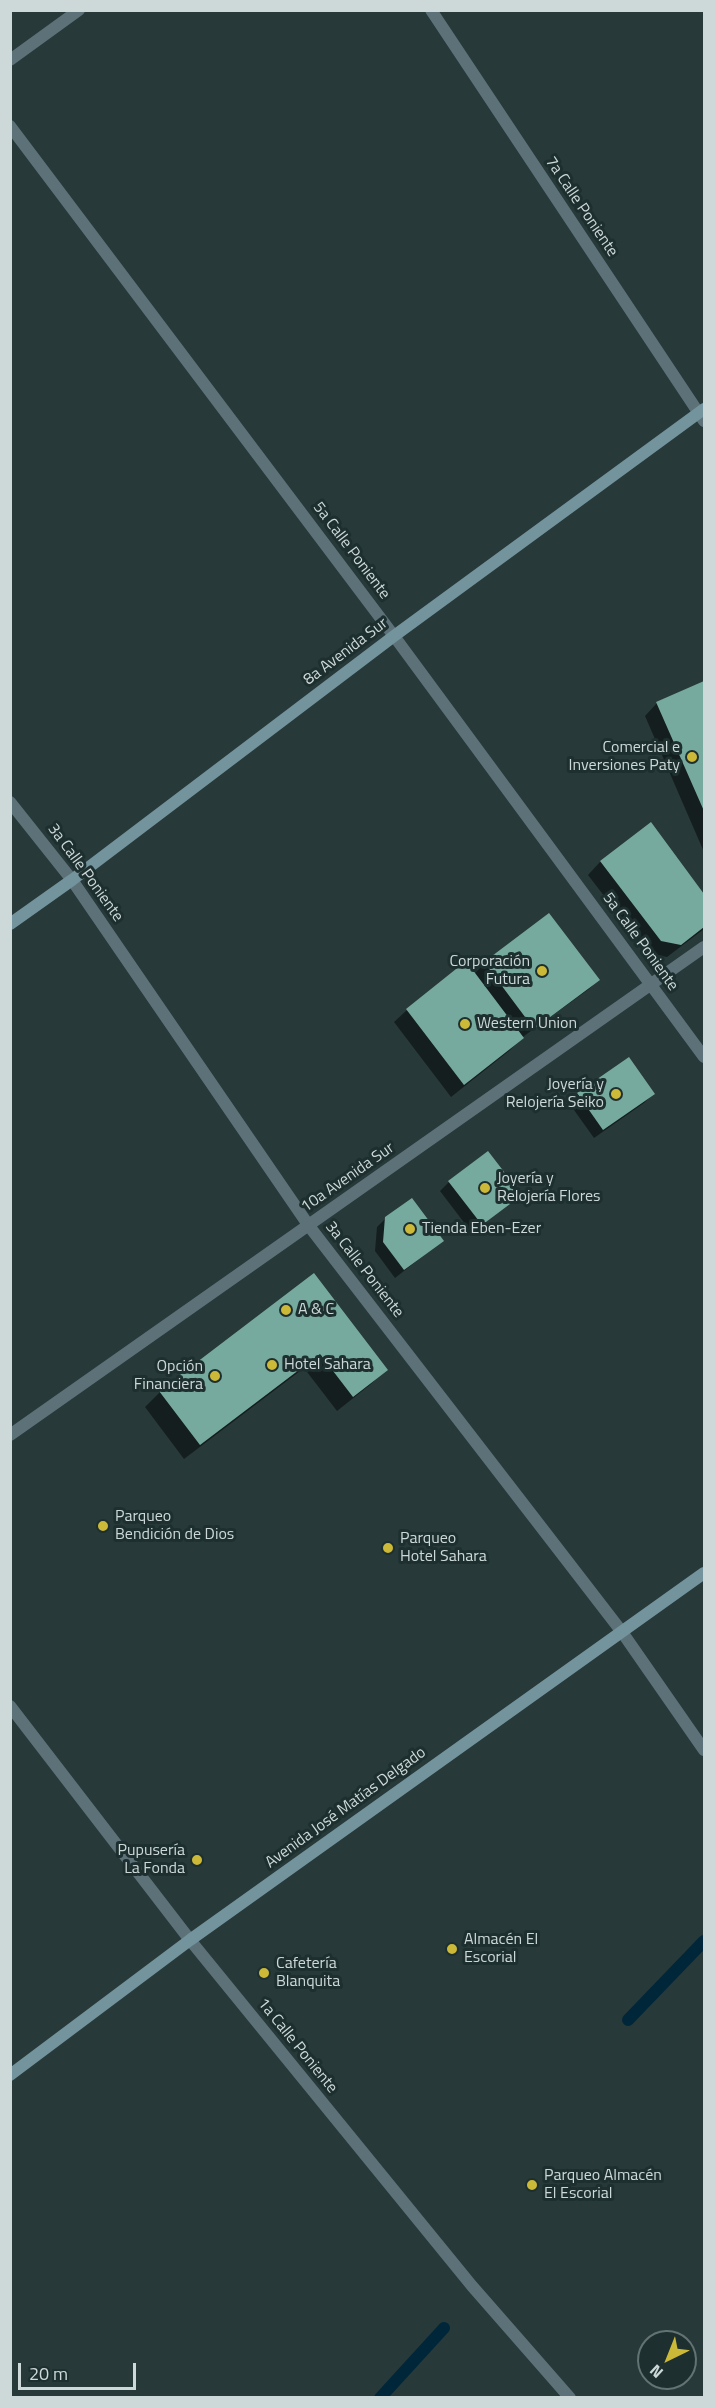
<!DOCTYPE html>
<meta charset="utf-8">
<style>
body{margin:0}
#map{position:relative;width:715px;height:2408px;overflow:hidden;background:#273939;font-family:"Titillium Web",sans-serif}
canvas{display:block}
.frame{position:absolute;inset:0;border:12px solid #cdd8d8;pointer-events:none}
.north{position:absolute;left:637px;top:2330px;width:60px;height:60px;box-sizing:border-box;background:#1d2f2f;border:2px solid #637373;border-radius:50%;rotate:223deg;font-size:16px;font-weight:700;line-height:24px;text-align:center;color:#cdd8d8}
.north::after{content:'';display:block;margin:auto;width:21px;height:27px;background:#cdb938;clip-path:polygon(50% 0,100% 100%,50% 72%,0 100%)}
.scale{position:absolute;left:18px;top:2363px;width:118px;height:27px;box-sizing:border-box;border:3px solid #cdd8d8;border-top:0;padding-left:8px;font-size:18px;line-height:21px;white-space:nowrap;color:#cdd8d8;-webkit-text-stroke:4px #1d2f2f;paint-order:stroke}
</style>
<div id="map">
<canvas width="715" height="2408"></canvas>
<div class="frame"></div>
<div class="north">N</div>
<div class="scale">20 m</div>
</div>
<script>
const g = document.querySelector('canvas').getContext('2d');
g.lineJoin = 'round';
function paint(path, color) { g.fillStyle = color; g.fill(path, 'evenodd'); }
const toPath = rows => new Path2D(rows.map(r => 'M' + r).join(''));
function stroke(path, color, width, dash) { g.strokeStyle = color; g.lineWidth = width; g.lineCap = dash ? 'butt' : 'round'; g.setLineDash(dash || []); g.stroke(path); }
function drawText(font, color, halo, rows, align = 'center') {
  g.font = font + ' "Titillium Web",sans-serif'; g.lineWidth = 6; g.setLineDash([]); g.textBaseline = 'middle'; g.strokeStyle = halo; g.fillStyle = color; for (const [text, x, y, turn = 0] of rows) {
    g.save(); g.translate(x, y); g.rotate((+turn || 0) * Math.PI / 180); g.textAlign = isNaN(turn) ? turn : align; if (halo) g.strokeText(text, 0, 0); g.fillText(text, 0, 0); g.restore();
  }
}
const shadow = toPath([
 [704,683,704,852,645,716,657,703],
 [650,824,704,896,704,929,667,957,648,953,588,875,600,862],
 [485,963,598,980,589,989,524,1036,509,1051,451,1097,394,1022,407,1010,474,974],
 [628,1059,653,1094,644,1103,594,1138,569,1103,578,1095],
 [449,1182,520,1195,472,1233,440,1191],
 [386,1218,442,1241,395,1278,375,1251,377,1227],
 [313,1275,386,1369,371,1384,337,1411,304,1368,184,1459,145,1407,160,1392]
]);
const stream = toPath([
 [628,2020,704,1941],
 [380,2398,444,2328]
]);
const building = toPath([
 [704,681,704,811,656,702],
 [651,822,704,894,704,927,681,945,661,941,600,861],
 [549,913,600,980,534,1029,484,962],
 [466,961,524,1038,464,1085,406,1009],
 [629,1057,655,1094,603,1130,577,1093],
 [488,1151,522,1195,482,1225,448,1181],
 [412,1198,444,1241,404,1270,383,1242,385,1217],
 [314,1273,388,1370,353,1397,320,1354,200,1445,159,1391]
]);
const street = toPath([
 [431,10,704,421],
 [10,60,79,10],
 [10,126,394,636,704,1057],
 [10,802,72,880,309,1226,622,1632,704,1750],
 [10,1435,704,947],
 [10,1706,190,1940,472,2286,570,2398]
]);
const secondary = toPath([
 [10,924,72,880,394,636,704,409],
 [10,2075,190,1940,704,1573]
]);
const markers = [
 [692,757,6,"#cdb938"],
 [542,971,6,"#cdb938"],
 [465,1024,6,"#cdb938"],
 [616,1094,6,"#cdb938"],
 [485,1188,6,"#cdb938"],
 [410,1229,6,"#cdb938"],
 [286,1310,6,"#cdb938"],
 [272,1365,6,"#cdb938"],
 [215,1376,6,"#cdb938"],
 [103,1526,6,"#cdb938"],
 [388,1548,6,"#cdb938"],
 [197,1860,6,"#cdb938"],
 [452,1949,6,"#cdb938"],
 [264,1973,6,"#cdb938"],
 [532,2185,6,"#cdb938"]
];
const streetNames = [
 ["7a Calle Poniente",581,207,56],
 ["5a Calle Poniente",351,551,53],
 ["8a Avenida Sur",346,652,-37],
 ["3a Calle Poniente",85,873,54],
 ["5a Calle Poniente",640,942,54],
 ["10a Avenida Sur",348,1178,-35],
 ["3a Calle Poniente",364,1270,52],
 ["Avenida José Matías Delgado",346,1808,-36],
 ["1a Calle Poniente",297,2046,51]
];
const poiNames = [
 ["Comercial e",680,748,"right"],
 ["Inversiones Paty",680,766,"right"],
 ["Corporación",530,962,"right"],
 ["Futura",530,980,"right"],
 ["Western Union",477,1024],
 ["Joyería y",604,1085,"right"],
 ["Relojería Seiko",604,1103,"right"],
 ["Joyería y",497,1179],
 ["Relojería Flores",497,1197],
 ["Tienda Eben-Ezer",422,1229],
 ["A & C",298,1310],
 ["Hotel Sahara",284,1365],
 ["Opción",203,1367,"right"],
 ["Financiera",203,1385,"right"],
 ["Parqueo",115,1517],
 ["Bendición de Dios",115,1535],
 ["Parqueo",400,1539],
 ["Hotel Sahara",400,1557],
 ["Pupusería",185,1851,"right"],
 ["La Fonda",185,1869,"right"],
 ["Almacén El",464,1940],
 ["Escorial",464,1958],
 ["Cafetería",276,1964],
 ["Blanquita",276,1982],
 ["Parqueo Almacén",544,2176],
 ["El Escorial",544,2194]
];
paint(shadow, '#0007');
stroke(stream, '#00263a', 12);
paint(building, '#77aa9e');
stroke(street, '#5d7278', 12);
stroke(secondary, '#73939d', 12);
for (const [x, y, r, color] of markers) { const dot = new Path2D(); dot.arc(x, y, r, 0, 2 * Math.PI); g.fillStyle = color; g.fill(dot); stroke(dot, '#1d2f2f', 2); }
drawText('16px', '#cdd8d8', '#1d2f2f', streetNames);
drawText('16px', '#cdd8d8', '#1d2f2f', poiNames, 'left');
</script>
